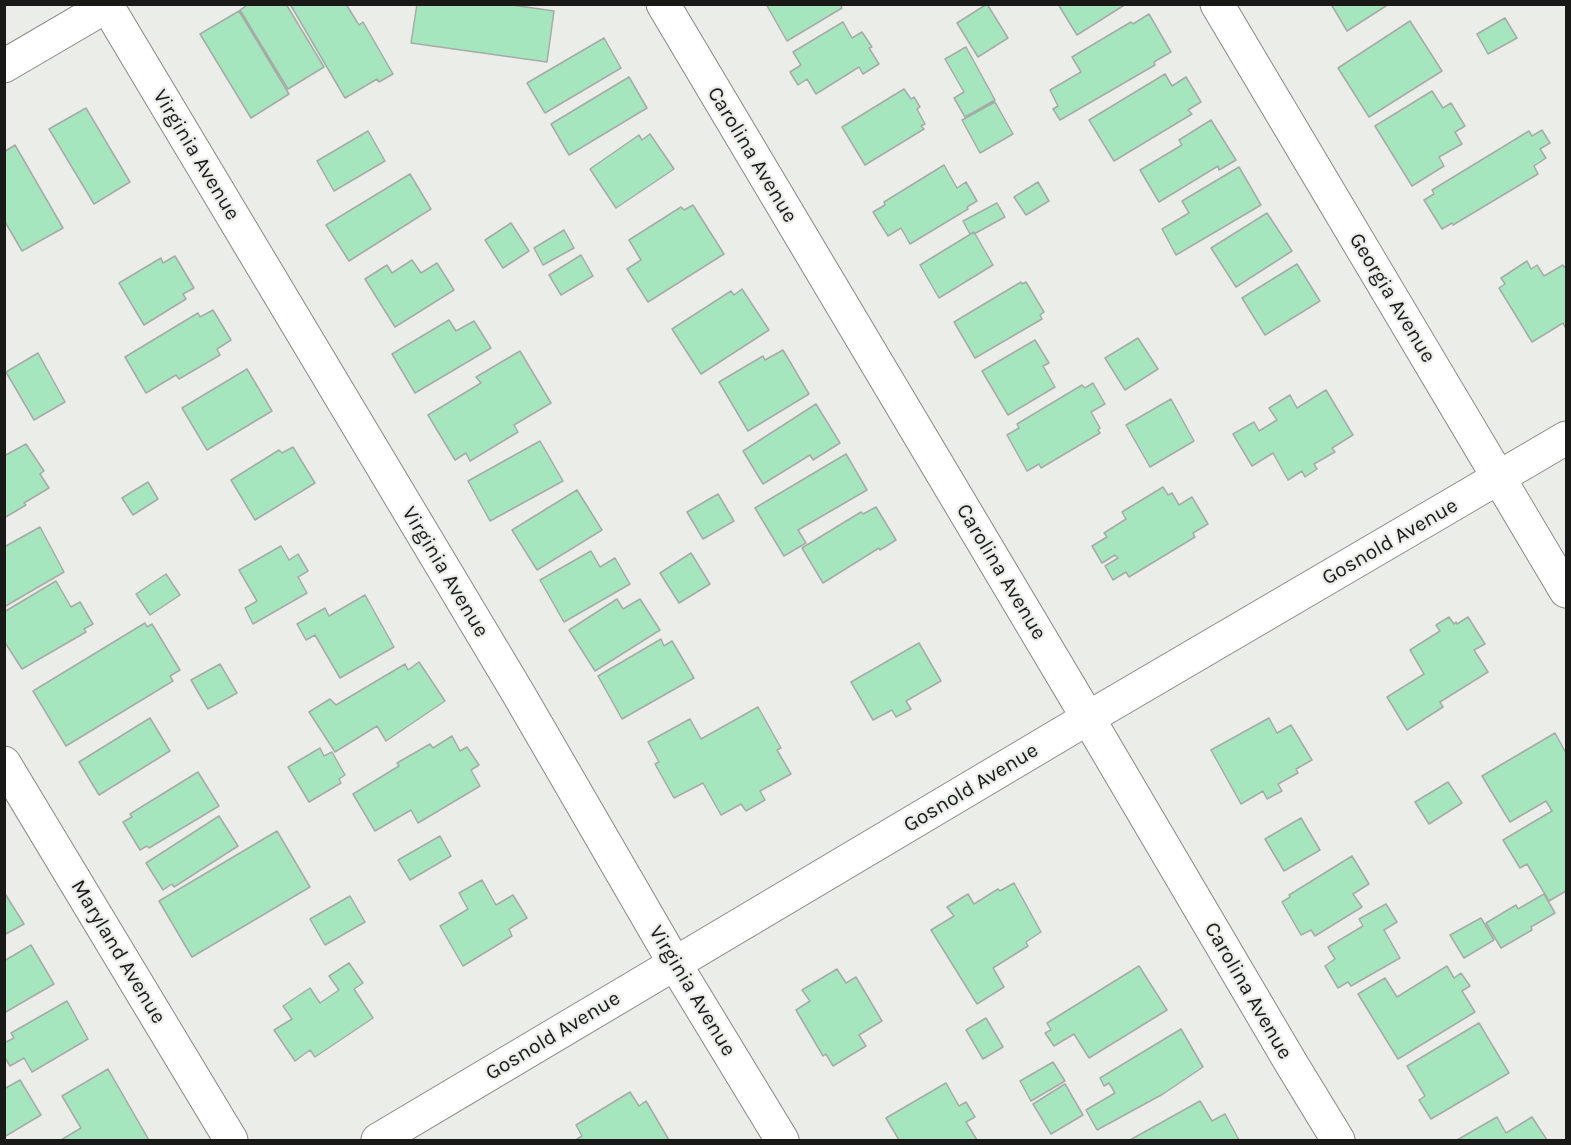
<!DOCTYPE html>
<style>
body{margin:0}
#map{position:relative;width:1571px;height:1145px;overflow:hidden;background:#ebede8;font-family:Karla,sans-serif}
canvas{display:block}
.frame{position:absolute;inset:0;border:6px solid #191a18;pointer-events:none}
</style>
<div id="map">
<canvas width="1571" height="1145"></canvas>
<div class="frame"></div>
</div>
<script>
const g = document.querySelector('canvas').getContext('2d');
g.lineJoin = 'round';
function paint(path, color) { g.fillStyle = color; g.fill(path, 'evenodd'); }
const toPath = rows => new Path2D(rows.map(r => 'M' + r).join(''));
function stroke(path, color, width, dash) { g.strokeStyle = color; g.lineWidth = width; g.lineCap = dash ? 'butt' : 'round'; g.setLineDash(dash || []); g.stroke(path); }
function drawText(font, color, halo, rows, align = 'center') {
  g.font = font + ' Karla,sans-serif'; g.lineWidth = 4.5; g.setLineDash([]); g.textBaseline = 'middle'; g.strokeStyle = halo; g.fillStyle = color; for (const [text, x, y, turn = 0] of rows) {
    g.save(); g.translate(x, y); g.rotate((+turn || 0) * Math.PI / 180); g.textAlign = isNaN(turn) ? turn : align; if (halo) g.strokeText(text, 0, 0); g.fillText(text, 0, 0); g.restore();
  }
}
const building = toPath([
 [249,4,286,4,324,67,288,89,240,10,249,4],
 [290,4,346,4,359,25,363,22,393,74,379,82,377,79,345,98,290,4],
 [417,4,505,4,554,11,547,62,411,43,417,4],
 [766,4,844,4,841,6,842,8,787,41,766,4],
 [987,4,1008,38,978,57,957,23,987,4],
 [1058,4,1126,4,1077,35,1058,4],
 [1331,4,1389,4,1347,31,1331,4],
 [239,11,289,94,251,118,200,34,239,11],
 [1149,14,1171,52,1154,62,1155,65,1060,120,1053,109,1058,106,1050,90,1081,72,1072,57,1131,22,1133,24,1149,14],
 [1505,18,1517,38,1488,54,1477,34,1505,18],
 [1410,21,1442,71,1369,117,1338,68,1410,21],
 [843,22,852,38,862,32,872,47,869,48,879,64,863,74,859,67,816,94,807,79,798,85,790,72,801,65,793,52,843,22],
 [604,38,621,68,545,113,527,83,604,38],
 [966,47,995,100,965,117,954,98,964,92,945,59,966,47],
 [1165,74,1172,86,1186,77,1201,102,1188,110,1192,114,1114,161,1089,120,1165,74],
 [629,77,647,108,569,155,551,124,629,77],
 [904,89,911,99,914,97,920,107,917,109,925,124,921,126,924,129,865,165,842,127,904,89],
 [1432,91,1443,108,1451,103,1465,126,1455,132,1462,144,1439,157,1444,166,1412,186,1375,126,1432,91],
 [995,102,1013,134,980,153,962,120,995,102],
 [86,108,130,182,94,204,49,129,86,108],
 [1211,120,1236,160,1219,170,1218,166,1159,202,1140,170,1182,145,1179,140,1211,120],
 [1542,130,1550,143,1540,149,1546,158,1534,166,1538,174,1453,225,1452,223,1442,229,1424,200,1434,194,1432,190,1529,131,1532,136,1542,130],
 [368,131,385,161,334,191,317,161,368,131],
 [650,134,674,169,616,208,590,169,639,135,642,140,650,134],
 [15,145,63,228,22,251,4,220,4,152,15,145],
 [944,165,957,188,966,182,977,201,967,207,968,209,910,244,901,228,888,236,873,212,885,205,884,202,944,165],
 [1239,167,1261,205,1176,255,1162,229,1189,213,1182,201,1239,167],
 [410,174,431,209,349,261,326,225,410,174],
 [1038,182,1049,201,1026,215,1014,197,1038,182],
 [997,203,1005,217,974,234,974,232,970,234,963,221,997,203],
 [693,205,724,254,648,302,627,269,641,260,629,240,681,207,684,210,693,205],
 [1267,213,1292,251,1236,287,1211,248,1267,213],
 [511,223,529,251,503,268,485,240,511,223],
 [564,230,574,248,543,265,534,248,564,230],
 [974,232,993,265,939,298,920,265,974,232],
 [581,255,593,276,561,295,549,275,581,255],
 [175,256,194,288,183,294,186,299,144,325,119,283,161,258,163,263,175,256],
 [412,260,421,273,437,263,454,290,395,327,365,279,387,265,392,273,412,260],
 [1527,261,1531,269,1537,265,1544,276,1563,265,1564,267,1566,266,1566,326,1565,327,1563,323,1532,342,1499,288,1505,284,1501,278,1527,261],
 [1297,264,1320,301,1265,335,1242,298,1297,264],
 [1021,282,1022,284,1026,282,1044,312,1040,315,1042,319,975,358,954,322,1021,282],
 [742,289,769,330,701,374,672,329,731,291,734,295,742,289],
 [213,310,231,340,217,349,220,355,179,379,176,375,146,393,125,357,198,313,200,317,213,310],
 [449,320,456,331,474,321,491,348,415,393,392,354,449,320],
 [1138,338,1158,369,1125,390,1105,358,1138,338],
 [1035,340,1049,363,1043,366,1055,387,1008,415,982,371,1035,340],
 [783,350,809,394,748,431,719,382,763,356,765,360,783,350],
 [520,351,551,403,514,425,518,432,470,461,466,453,455,460,428,415,481,383,476,377,520,351],
 [38,353,65,402,34,420,6,372,38,353],
 [247,369,272,411,207,450,182,408,247,369],
 [1093,383,1105,404,1091,412,1100,428,1098,430,1100,433,1041,468,1039,464,1027,471,1007,435,1019,428,1017,424,1082,385,1085,388,1093,383],
 [1326,390,1353,435,1332,448,1335,452,1314,464,1317,469,1305,477,1302,471,1288,480,1273,453,1252,466,1233,434,1254,422,1259,431,1277,420,1269,408,1290,395,1297,408,1326,390],
 [1171,399,1194,441,1150,467,1126,425,1171,399],
 [816,404,840,443,813,460,810,455,763,484,743,451,816,404],
 [540,441,563,481,490,521,468,481,540,441],
 [26,444,44,471,40,474,49,488,24,503,26,505,4,518,4,456,26,444],
 [293,447,315,483,255,520,231,480,279,450,282,453,293,447],
 [846,454,867,490,798,530,806,543,784,556,755,508,846,454],
 [148,482,158,499,133,515,122,498,148,482],
 [1163,487,1168,495,1172,493,1179,505,1192,497,1208,524,1193,533,1195,537,1129,577,1126,572,1113,580,1105,566,1118,558,1115,555,1102,563,1092,546,1107,537,1104,533,1126,519,1122,512,1163,487],
 [577,490,602,530,537,570,512,530,577,490],
 [718,494,734,521,703,539,687,512,718,494],
 [876,507,896,540,880,550,879,548,823,583,802,548,861,512,863,514,876,507],
 [40,527,64,572,4,607,4,547,40,527],
 [281,546,289,560,298,554,308,571,298,577,307,593,253,624,245,608,257,601,239,570,281,546],
 [591,551,600,567,615,558,630,584,564,622,540,580,591,551],
 [691,553,710,584,679,603,660,573,691,553],
 [166,574,180,595,150,615,136,594,166,574],
 [56,581,71,607,80,602,93,624,84,629,86,632,22,669,4,641,4,612,56,581],
 [365,595,394,647,340,678,315,635,306,640,297,624,325,608,329,616,365,595],
 [617,599,623,609,640,599,660,630,595,671,569,630,617,599],
 [1449,617,1454,624,1456,622,1457,624,1468,617,1485,644,1474,650,1488,672,1440,702,1443,707,1407,730,1387,697,1424,674,1410,650,1440,631,1436,625,1449,617],
 [145,623,147,627,152,624,180,670,170,676,173,681,66,746,33,691,145,623],
 [661,639,664,646,672,641,694,678,622,719,598,676,661,639],
 [919,643,941,681,906,701,911,709,896,717,892,710,873,720,851,682,919,643],
 [419,662,445,701,386,741,377,726,335,752,309,712,330,699,336,705,405,664,408,670,419,662],
 [220,664,237,693,208,709,191,680,220,664],
 [758,707,781,748,777,750,791,774,760,791,765,800,746,811,741,804,721,815,703,783,674,798,655,764,659,762,648,742,690,719,701,739,758,707],
 [150,718,170,751,99,795,79,762,150,718],
 [1269,718,1277,733,1291,725,1312,760,1296,769,1298,773,1278,784,1282,791,1267,799,1263,791,1241,804,1211,750,1269,718],
 [1555,733,1566,753,1566,891,1549,901,1527,864,1520,868,1503,840,1552,811,1546,801,1510,822,1482,776,1555,733],
 [452,736,460,751,467,747,479,765,471,770,480,786,418,823,411,810,375,831,353,794,399,766,397,763,430,744,433,748,452,736],
 [320,748,324,756,332,752,345,775,339,779,341,783,309,802,288,767,320,748],
 [198,772,219,806,149,848,147,846,140,850,123,822,132,817,130,814,198,772],
 [1448,782,1462,803,1429,824,1415,802,1448,782],
 [219,816,238,846,174,887,172,884,163,890,146,863,219,816],
 [1301,818,1320,850,1284,871,1265,839,1301,818],
 [277,831,310,887,192,957,159,901,277,831],
 [440,836,451,856,410,880,398,860,440,836],
 [1352,856,1369,884,1353,894,1362,907,1315,936,1311,930,1301,935,1282,902,1290,897,1289,895,1352,856],
 [482,880,496,905,513,895,527,918,509,929,512,936,463,966,440,926,468,909,459,893,482,880],
 [1014,883,1041,932,1026,942,1028,946,993,968,1004,987,977,1004,931,930,954,916,947,907,968,894,974,904,998,889,1000,891,1014,883],
 [4,892,24,924,4,935,4,892],
 [1544,894,1555,913,1531,927,1532,930,1501,948,1486,923,1516,905,1518,909,1544,894],
 [350,896,365,922,325,945,310,919,350,896],
 [1386,904,1397,922,1384,930,1400,958,1351,986,1348,982,1338,988,1325,966,1335,959,1328,947,1363,926,1359,919,1386,904],
 [1481,918,1494,940,1464,958,1450,935,1481,918],
 [31,945,54,984,4,1013,4,961,31,945],
 [349,963,363,983,354,989,373,1018,315,1057,310,1050,295,1061,274,1030,292,1019,283,1006,310,988,320,1003,339,990,329,976,349,963],
 [1139,966,1167,1010,1089,1058,1074,1034,1054,1046,1045,1033,1051,1030,1047,1023,1139,966],
 [1447,966,1454,978,1461,973,1470,986,1462,991,1475,1012,1398,1059,1358,994,1385,978,1397,997,1447,966],
 [837,969,846,983,856,977,882,1021,859,1035,866,1046,833,1066,826,1054,823,1056,796,1010,810,1001,802,990,837,969],
 [67,1001,88,1039,32,1072,24,1058,10,1066,4,1056,4,1043,14,1038,11,1033,67,1001],
 [986,1018,1003,1047,983,1059,966,1030,986,1018],
 [1479,1023,1509,1073,1431,1119,1419,1100,1425,1096,1407,1066,1479,1023],
 [1181,1029,1203,1067,1163,1094,1097,1130,1086,1110,1115,1093,1109,1083,1104,1086,1100,1078,1181,1029],
 [1053,1062,1065,1081,1031,1101,1020,1081,1053,1062],
 [108,1069,149,1140,61,1140,81,1128,62,1096,108,1069],
 [20,1080,41,1115,4,1137,4,1089,20,1080],
 [946,1083,959,1106,966,1102,975,1117,966,1122,977,1140,899,1140,886,1118,946,1083],
 [1065,1084,1083,1115,1051,1134,1033,1104,1065,1084],
 [630,1092,639,1106,646,1101,669,1140,578,1140,577,1139,582,1136,576,1125,630,1092],
 [1200,1101,1212,1121,1225,1114,1239,1140,1130,1140,1200,1101],
 [1497,1117,1506,1133,1532,1117,1547,1140,1457,1140,1497,1117]
]);
const minor = toPath([
 [106,4,518,693,675,964,782,1140],
 [663,4,1088,718,1291,1063,1338,1140],
 [1217,4,1566,591],
 [4,66,110,4],
 [4,763,231,1140],
 [378,1140,1088,718,1566,438]
]);
const streetNames = [
 ["Virginia Avenue",196,155,59],
 ["Carolina Avenue",752,155,59],
 ["Georgia Avenue",1392,298,59],
 ["Gosnold Avenue",1390,542,-30],
 ["Virginia Avenue",445,572,59],
 ["Carolina Avenue",1001,572,59],
 ["Gosnold Avenue",971,788,-31],
 ["Maryland Avenue",118,952,59],
 ["Virginia Avenue",692,991,59],
 ["Carolina Avenue",1248,991,60],
 ["Gosnold Avenue",553,1036,-31]
];
paint(building, '#a6e6be');
stroke(building, '#a6aba8', 1.5);
stroke(minor, '#878984', 35);
stroke(minor, '#fff', 33);
drawText('21px', '#191a18', '#ebede8', streetNames);
</script>
